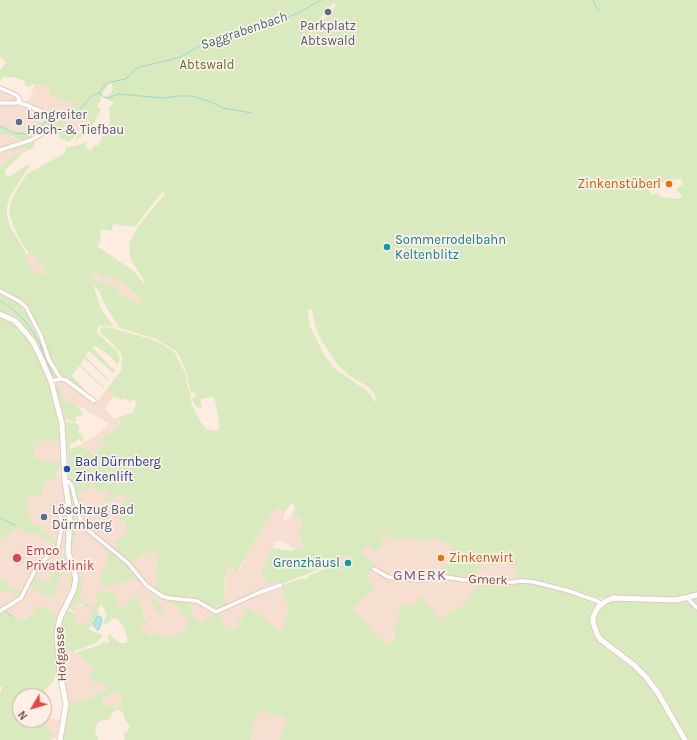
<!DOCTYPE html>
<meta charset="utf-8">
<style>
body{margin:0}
#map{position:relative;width:697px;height:740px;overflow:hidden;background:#fdece0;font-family:Karla,sans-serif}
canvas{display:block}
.north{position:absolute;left:12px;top:688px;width:40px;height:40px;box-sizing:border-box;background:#fff0e7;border:1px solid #c7afa7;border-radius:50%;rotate:232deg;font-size:11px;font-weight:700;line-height:16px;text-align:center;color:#744e47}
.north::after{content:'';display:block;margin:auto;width:14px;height:18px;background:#ea4441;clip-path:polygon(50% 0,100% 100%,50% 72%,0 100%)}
</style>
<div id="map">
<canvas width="697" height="740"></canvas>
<div class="north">N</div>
</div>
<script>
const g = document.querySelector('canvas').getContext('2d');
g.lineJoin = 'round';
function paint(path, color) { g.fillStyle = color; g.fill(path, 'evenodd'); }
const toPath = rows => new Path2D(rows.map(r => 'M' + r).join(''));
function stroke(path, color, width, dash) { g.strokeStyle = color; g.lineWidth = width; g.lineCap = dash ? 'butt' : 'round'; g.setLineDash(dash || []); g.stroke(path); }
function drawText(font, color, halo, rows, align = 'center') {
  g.font = font + ' Karla,sans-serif'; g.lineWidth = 3.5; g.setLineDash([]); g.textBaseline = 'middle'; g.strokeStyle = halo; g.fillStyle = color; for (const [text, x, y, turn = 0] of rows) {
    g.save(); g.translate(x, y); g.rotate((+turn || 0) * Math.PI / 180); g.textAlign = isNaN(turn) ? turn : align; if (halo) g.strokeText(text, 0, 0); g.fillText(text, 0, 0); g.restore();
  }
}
const residential = toPath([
 [35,84,52,90,49,95,55,95,64,102,72,101,75,107,46,117,40,114,37,124,33,129,24,132,14,132,0,124,0,87,12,91,23,102,29,100],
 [80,114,86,119,89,120,75,135,66,129,65,127,64,122,66,120],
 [3,134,20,140,22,143,8,152,26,147,27,147,28,151,15,155,0,166,0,135],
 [29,253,33,254,47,273,42,276,34,272,29,265,25,256],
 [94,272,96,272,108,278,119,280,141,300,139,304,115,291,109,283,98,282,91,276],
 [59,381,64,381,95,404,106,390,114,396,105,409,114,419,119,417,119,425,102,437,101,440,104,447,90,454,88,450,85,450,81,446,79,446,98,434,109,424,81,407,63,399,57,384,55,383],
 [35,441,61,441,62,454,61,463,60,473,60,478,69,478,74,484,91,485,106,489,109,494,106,498,107,502,112,501,115,497,126,493,128,499,123,508,121,519,129,534,114,542,118,545,114,550,132,565,139,557,145,556,147,551,158,554,156,596,173,605,180,611,189,625,186,630,176,635,163,637,161,634,151,636,147,633,148,631,142,631,138,628,146,619,142,611,138,606,140,599,135,597,131,598,126,605,118,609,117,606,118,599,107,591,100,593,97,597,97,603,93,606,80,600,77,578,73,578,66,573,68,563,61,551,60,555,62,560,62,574,70,579,68,583,71,586,57,618,51,609,32,613,21,620,16,618,10,613,5,615,2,612,0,614,0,591,12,591,18,597,21,591,15,590,0,579,0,540,1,538,16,529,23,529,30,535,30,533,33,533,50,541,54,544,54,547,52,550,42,558,51,553,56,543,51,536,43,532,42,526,34,527,25,508,28,497,41,496,44,482,49,481,57,474,61,464,34,458],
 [278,507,285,512,283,521,290,517,293,511,295,517,300,516,303,526,298,529,303,547,296,550,286,543,279,541,275,542,262,571,279,581,284,592,289,610,285,618,284,626,278,632,266,619,248,608,245,616,240,620,238,625,229,631,227,630,223,627,219,614,217,611,225,600,224,592,227,573,231,566,238,572,260,532,272,513],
 [383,534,394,540,412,538,423,542,426,539,437,539,452,546,459,577,475,580,480,569,485,565,487,553,517,568,517,583,496,585,478,584,463,606,455,610,448,611,446,616,440,618,434,616,419,596,416,605,392,637,392,643,384,644,353,608,375,588,367,579,360,552,369,544,375,551],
 [341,555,346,555,353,557,353,566,341,566],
 [191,602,195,602,205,606,214,614,202,624,192,615],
 [73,604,85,606,92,612,86,624,84,625,75,624,73,614],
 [73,651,93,668,103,683,109,688,103,692,101,689,90,700,83,699,83,702,71,701,68,702,63,681,61,662,67,655],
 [117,691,120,691,121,706,107,707,104,704,103,698],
 [261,709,272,716,281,716,288,721,280,740,250,740,254,723],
 [48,718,61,720,57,736,50,740,48,740,54,735,47,728]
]);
const green = toPath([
 [0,0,697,0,697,740,280,740,287,721,281,716,272,716,261,709,254,723,250,740,125,740,123,733,127,732,130,726,125,720,123,713,120,710,115,710,108,720,103,720,98,722,95,729,98,740,62,740,68,709,68,702,71,701,78,702,78,700,79,702,82,702,83,699,90,700,101,689,103,692,109,688,103,683,100,684,90,679,93,668,75,653,100,645,104,642,107,644,110,640,107,638,109,634,120,643,126,643,128,640,124,627,118,620,114,618,106,624,103,623,107,614,101,604,98,609,99,614,93,624,88,629,102,635,101,638,96,643,69,653,62,662,59,634,62,619,65,610,72,612,73,614,77,615,75,624,84,625,88,621,92,612,88,608,82,604,74,604,73,610,69,608,68,604,76,589,77,578,81,578,83,580,80,600,93,606,97,603,97,597,95,597,100,593,107,591,114,593,118,599,117,606,118,609,126,605,131,598,140,597,140,602,138,606,142,611,146,622,144,625,142,623,139,628,142,631,148,631,147,633,151,636,155,635,158,632,163,637,176,635,186,630,189,625,180,611,173,605,158,598,156,595,161,597,191,602,192,615,201,623,214,614,219,614,222,617,220,618,223,626,225,626,225,629,229,631,238,626,237,623,239,619,240,620,245,616,242,612,248,608,266,619,278,632,284,626,285,618,289,610,281,586,302,578,306,580,310,575,328,568,341,562,341,566,353,566,353,557,346,555,341,555,341,560,323,568,281,584,279,581,269,585,262,574,262,571,272,548,291,551,303,547,298,529,302,527,302,524,300,516,295,517,293,511,295,509,294,505,291,503,285,512,278,507,272,513,260,532,237,572,231,566,228,570,225,578,224,597,225,600,230,605,217,611,198,600,172,598,155,591,158,554,147,551,146,555,139,557,132,565,114,550,118,545,113,542,128,534,123,520,119,519,118,516,119,508,123,508,124,500,127,499,126,494,115,497,113,501,104,502,103,499,107,497,109,494,106,489,99,493,91,485,84,492,79,490,83,508,82,511,80,513,74,484,69,478,67,450,80,446,85,450,88,450,91,454,104,447,101,440,98,441,97,440,118,427,120,422,119,417,133,413,137,401,134,399,130,402,124,398,122,400,119,398,118,399,106,390,121,371,122,356,119,350,101,333,100,329,102,327,112,328,150,339,162,344,175,353,185,373,192,405,201,423,207,429,213,431,218,430,220,426,214,396,200,399,202,408,195,406,192,398,196,397,194,392,191,393,186,371,180,357,176,351,154,338,120,328,106,307,99,291,93,285,101,309,114,327,100,325,98,327,97,331,99,335,117,351,120,359,117,365,112,358,103,351,94,345,92,347,112,368,115,369,116,370,113,373,89,351,85,356,109,380,107,380,84,358,80,365,104,387,103,388,79,366,72,376,92,397,91,397,64,377,53,366,36,323,24,303,0,290,0,166,15,155,26,152,20,156,5,170,6,175,9,177,27,165,30,165,10,196,7,206,7,216,10,226,27,255,25,256,29,265,36,273,43,276,47,273,35,256,32,253,30,254,23,245,13,225,10,215,10,206,13,196,27,174,65,153,66,147,75,146,87,142,85,147,90,151,95,145,97,146,109,126,110,120,109,108,110,106,112,106,114,102,105,99,106,96,111,93,113,86,110,83,106,87,97,107,101,109,90,131,76,140,75,139,89,122,89,120,86,119,80,114,66,120,64,128,57,130,54,129,49,116,74,107,73,102,62,101,55,95,49,96,51,90,37,84,33,84,29,87,24,85,26,83,25,81,14,77,4,77,0,81,0,70,6,62,0,57],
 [333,3,336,6,323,21,320,18],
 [681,178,683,184,676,189,682,196,679,199,661,197,657,193,651,195,649,190,667,179,677,180],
 [162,192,165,194,140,224,130,241,129,248,131,260,145,282,144,284,135,272,97,246,100,242,101,229,112,231,113,224,135,227],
 [94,272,96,272,104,277,119,280,141,299,139,304,115,291,116,288,112,284,111,286,109,283,98,282,91,276],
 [312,309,315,325,319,336,336,363,350,376,370,388,374,394,377,401,374,401,371,395,366,390,335,369,324,355,310,326,308,310],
 [383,534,394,540,412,538,423,542,426,539,436,539,452,546,455,562,441,568,443,575,475,580,480,569,485,565,488,554,517,568,517,580,526,580,540,582,595,598,611,598,598,607,594,601,543,586,528,583,517,583,496,585,478,584,463,606,455,610,448,611,446,616,440,618,435,615,434,608,426,605,424,598,419,596,416,605,401,605,392,643,384,644,353,608,375,588,367,579,374,564,360,552,369,545,375,552,382,545,381,538],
 [117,691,120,692,121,706,107,707,103,702,103,698],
 [40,114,42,114,48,119,49,124,36,136,22,143,20,140,8,135,0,135,0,124,14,132,24,132,29,131,37,124],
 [64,130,68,130,75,135,73,139,69,142,60,138,57,133],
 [33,141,34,144,34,147,28,151,26,147,18,150,1,153,1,151,7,149],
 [0,293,17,301,26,311,32,320,57,376,56,378,52,378,38,347,24,327,16,319,0,311],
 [0,316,16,324,29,341,36,352,47,377,57,418,61,441,35,441,34,458,61,463,55,477,49,481,44,482,41,496,28,497,25,508,29,512,28,514,34,526,42,526,43,532,51,536,56,543,57,547,43,558,42,558,52,550,54,547,54,544,50,541,33,533,30,533,30,535,25,533,25,530,23,529,16,529,10,532,8,537,4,536,0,540],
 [57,383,63,399,79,407,79,409,83,413,82,417,77,416,76,418,75,422,63,419,55,386],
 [64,422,75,423,80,426,78,432,83,437,82,438,84,440,81,442,79,439,71,444,70,441,70,449,67,449],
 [69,485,78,517,77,530,72,550,70,549,68,487],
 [97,540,125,562,135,572,138,578,103,588,100,572,105,572,109,555],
 [59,551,61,551,68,563,66,573,73,578,73,582,72,585,69,585,70,584,68,583,70,579,62,574,53,598,37,592,29,587,36,572,39,574,37,579,49,584,53,575,39,568,41,565,61,573,60,570,62,563],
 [0,579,18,591,21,591,22,588,24,588,23,592,18,597,12,591,0,591],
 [151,594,163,611,163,614,162,615,154,608,150,598],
 [40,606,53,611,57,618,55,641,57,672,55,675,54,681,44,690,47,694,44,698,44,696,20,696,20,720,44,720,44,702,46,703,45,708,50,710,47,728,54,735,48,740,0,740,0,695,2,687,0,686,0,614,2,612,5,615,10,613,16,618,21,620,29,616]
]);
const water = toPath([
 [99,616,101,617,102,621,99,630,97,630,93,624,97,617,99,616]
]);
const stream = toPath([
 [593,0,598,10],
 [99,93,104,97,108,98,119,94,163,98,178,96,193,96,211,102,223,108,252,113],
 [51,119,56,116,70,115,80,110,91,96,99,93,106,84,111,82,126,79,134,70,140,67,181,57,199,46,212,45,221,41,242,35,298,13,321,0],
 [0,126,14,133,26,134,34,131,48,120],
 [0,301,9,306,25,321,33,332,39,342,53,376],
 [0,518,15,525],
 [0,609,14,617]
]);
const street = toPath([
 [0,88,16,95,20,100,16,103,0,103],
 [18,102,41,111,47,116,50,120],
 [0,150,31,140,40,135,51,126],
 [0,291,19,301,26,307,41,336,49,360,61,379],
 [51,381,61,379,66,380,94,401],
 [65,481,69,482,72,486,80,518,89,531,128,563,147,586,162,596,169,598,197,601,216,612,258,593,281,585],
 [374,569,388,577,405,579,420,580,445,577,477,582,503,583,522,581,534,582,569,591,597,601,602,604],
 [687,598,697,608],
 [0,611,21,598,37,566,58,548,61,531,60,509,62,506,69,504]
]);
const secondary = toPath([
 [0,314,15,321,26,333,33,342,41,358,51,381,62,424,65,481,70,513,68,552,76,578,74,589,60,618,57,633,60,673,66,704,60,740],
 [685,740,658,693,646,677,634,665,601,640,597,634,593,622,593,617,598,607,606,601,613,598,676,600,697,595]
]);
const markers = [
 [328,12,4,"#5c6f8a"],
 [19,122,4,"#5c6f8a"],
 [669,184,4,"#e8710a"],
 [387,247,4,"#0f9aa8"],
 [67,469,4,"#1a4fb4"],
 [44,517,4,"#5c6f8a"],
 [17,558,5,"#e0444e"],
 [441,558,4,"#e8710a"],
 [348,563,4,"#0f9aa8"]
];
const serviceNames = [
 ["Parkplatz",328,26,"center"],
 ["Abtswald",328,41,"center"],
 ["Langreiter",27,115],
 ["Hoch- & Tiefbau",27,130],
 ["Löschzug Bad",52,510],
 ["Dürrnberg",52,525]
];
const parkNames = [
 ["Abtswald",207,65]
];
const foodNames = [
 ["Zinkenstüberl",661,184],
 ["Zinkenwirt",449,558,"left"]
];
const cultureNames = [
 ["Sommerrodelbahn",395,240],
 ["Keltenblitz",395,255],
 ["Grenzhäusl",340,563,"right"]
];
const transitNames = [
 ["Bad Dürrnberg",75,462],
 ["Zinkenlift",75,477]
];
const healthNames = [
 ["Emco",26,551],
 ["Privatklinik",26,566]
];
const streetNames = [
 ["Gmerk",488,580,2],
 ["Hofgasse",61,654,-93]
];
const waterNames = [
 ["Saggrabenbach",244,31,-19]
];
const quarterNames = [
 ["GMERK",420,576]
];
paint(residential, '#f6ded1');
paint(green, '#d9eabf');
paint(water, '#b5e6e3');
stroke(water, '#9bd8d5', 1);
stroke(stream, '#9bd8d5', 1);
stroke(street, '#e3c8bf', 5.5);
stroke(secondary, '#e8c7bc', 7);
stroke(street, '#fff', 3.5);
stroke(secondary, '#fff', 5);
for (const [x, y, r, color] of markers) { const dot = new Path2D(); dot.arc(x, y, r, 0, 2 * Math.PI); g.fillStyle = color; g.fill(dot); stroke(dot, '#fff0e7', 1.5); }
drawText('13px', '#4e5e75', '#fff0e7', serviceNames, 'left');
drawText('13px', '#58743c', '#fff0e7', parkNames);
drawText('13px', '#c56008', '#fff0e7', foodNames, 'right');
drawText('13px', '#0d838f', '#fff0e7', cultureNames, 'left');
drawText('13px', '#164399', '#fff0e7', transitNames, 'left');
drawText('13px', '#be3a42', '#fff0e7', healthNames, 'left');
drawText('13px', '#744e47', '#fff0e7', streetNames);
drawText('italic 14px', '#387370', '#fff0e7', waterNames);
g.letterSpacing = '1px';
drawText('15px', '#7a6298', '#fff0e7', quarterNames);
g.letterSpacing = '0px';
</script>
